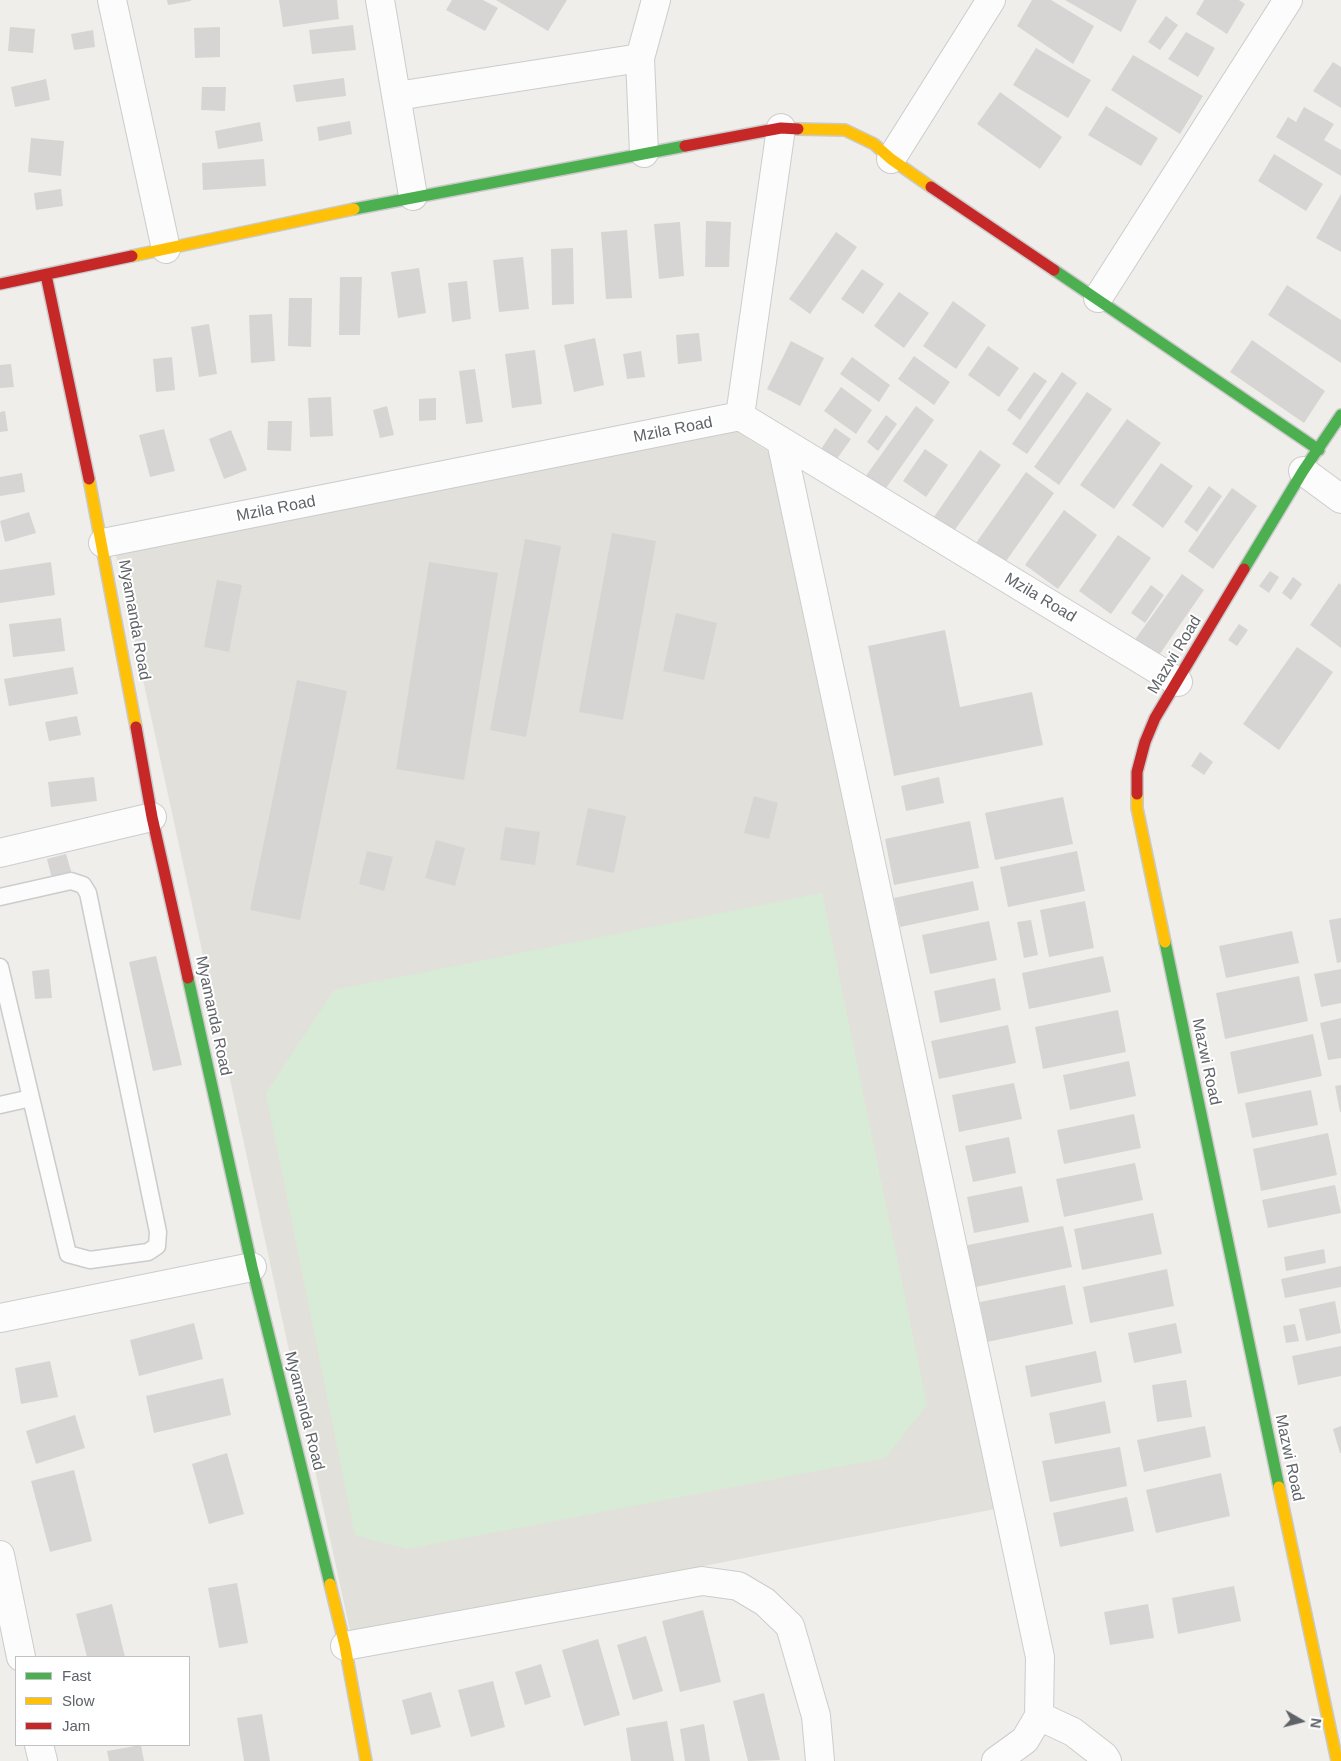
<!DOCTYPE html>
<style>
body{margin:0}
#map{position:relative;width:1341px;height:1761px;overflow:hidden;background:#efeeea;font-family:Arial,sans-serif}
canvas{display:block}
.legend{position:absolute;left:15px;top:1656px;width:175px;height:90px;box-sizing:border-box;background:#fff;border:1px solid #bfc1c3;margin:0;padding:6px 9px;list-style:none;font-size:15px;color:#5f6368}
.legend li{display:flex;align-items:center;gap:10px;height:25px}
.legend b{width:25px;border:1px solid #bfc1c3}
.north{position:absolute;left:1276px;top:1696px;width:50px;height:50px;-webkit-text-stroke:4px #fff;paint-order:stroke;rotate:98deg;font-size:14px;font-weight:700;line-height:20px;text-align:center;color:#5f6368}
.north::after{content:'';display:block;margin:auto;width:18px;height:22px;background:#5f6368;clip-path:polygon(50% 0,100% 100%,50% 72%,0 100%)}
</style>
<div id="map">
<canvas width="1341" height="1761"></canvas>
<ul class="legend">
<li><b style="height:6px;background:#4caf50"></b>Fast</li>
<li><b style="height:6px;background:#ffc107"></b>Slow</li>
<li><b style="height:6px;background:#c62828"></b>Jam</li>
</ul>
<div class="north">N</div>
</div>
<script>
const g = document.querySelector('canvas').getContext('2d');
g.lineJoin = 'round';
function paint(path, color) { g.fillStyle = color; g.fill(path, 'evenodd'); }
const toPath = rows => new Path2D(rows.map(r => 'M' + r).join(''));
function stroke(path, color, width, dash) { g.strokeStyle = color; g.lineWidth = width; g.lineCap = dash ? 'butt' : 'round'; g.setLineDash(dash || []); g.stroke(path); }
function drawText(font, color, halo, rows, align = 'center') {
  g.font = font + ' Arial,sans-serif'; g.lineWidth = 4; g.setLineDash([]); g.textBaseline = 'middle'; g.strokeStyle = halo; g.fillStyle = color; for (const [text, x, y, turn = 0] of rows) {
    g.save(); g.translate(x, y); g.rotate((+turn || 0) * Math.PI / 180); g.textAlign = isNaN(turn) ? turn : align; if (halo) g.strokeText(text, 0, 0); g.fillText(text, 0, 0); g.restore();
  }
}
const education = toPath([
 [735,430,771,453,995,1509,351,1635,115,551]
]);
const green = toPath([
 [822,893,927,1405,885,1458,407,1549,355,1535,266,1093,334,990]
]);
const building = toPath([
 [167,0,191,0,191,1,168,5],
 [279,0,337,0,339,19,283,27],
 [452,0,483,0,498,8,485,31,446,10],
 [496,0,567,0,548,31],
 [1032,0,1051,0,1094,26,1073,64,1017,26],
 [1065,0,1137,0,1121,32],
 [1204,0,1239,0,1245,4,1227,34,1196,14],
 [1166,16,1178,25,1160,50,1148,42],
 [353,25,356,50,312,54,309,30],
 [10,27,35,29,33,53,8,51],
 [220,27,220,57,195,58,194,28],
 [93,30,95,47,74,50,71,34],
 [1186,32,1215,48,1198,77,1168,59],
 [1036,48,1091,80,1068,118,1013,85],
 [1133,55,1203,96,1180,134,1111,90],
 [1333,62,1341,67,1341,108,1313,91],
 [344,78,346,96,296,102,293,85],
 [46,79,50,100,15,107,11,87],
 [202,87,226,87,225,111,201,110],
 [1000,92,1062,137,1040,169,977,124],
 [1106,106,1158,138,1141,166,1088,135],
 [1304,107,1334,124,1324,140,1341,150,1341,176,1276,137,1288,117,1296,122],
 [350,121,352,134,319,141,317,127],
 [260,122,263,141,218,149,215,131],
 [31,138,64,141,61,176,28,172],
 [1274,154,1323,184,1306,211,1258,181],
 [264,159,266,186,203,190,202,163],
 [61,189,63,206,36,210,34,193],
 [1341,194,1341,252,1316,238],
 [706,221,731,222,729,267,705,267],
 [680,222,684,276,659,279,654,224],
 [627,230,632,298,606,299,601,232],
 [836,232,857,247,810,314,789,299],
 [573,248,574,304,552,305,551,249],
 [523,257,529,309,499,312,493,260],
 [419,268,426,313,398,318,391,272],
 [862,269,884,284,863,314,841,299],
 [340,277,362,277,360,335,339,335],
 [467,281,471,319,452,322,448,283],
 [1287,285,1341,320,1341,363,1268,315],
 [899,292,929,313,904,348,874,326],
 [289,298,312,298,311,347,288,346],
 [953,301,986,325,956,369,923,346],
 [272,314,275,361,251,363,249,315],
 [209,324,217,374,199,377,191,327],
 [699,333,702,361,678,364,676,335],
 [595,338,604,385,574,392,564,345],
 [1252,340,1325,391,1304,423,1230,372],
 [791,341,824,358,800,406,767,389],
 [988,346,1019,368,999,397,968,375],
 [535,350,542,404,512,408,505,354],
 [641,351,645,377,627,379,623,354],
 [914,356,950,382,934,405,898,379],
 [172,357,175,390,156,392,153,359],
 [852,357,890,385,879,402,840,374],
 [11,364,14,387,0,388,0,365],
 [475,369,483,422,466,424,459,371],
 [1034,372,1047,381,1020,420,1007,410],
 [1062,372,1077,383,1027,454,1012,444],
 [841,387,872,410,856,434,824,411],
 [1087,392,1112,409,1059,485,1034,467],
 [331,397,333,436,310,437,308,398],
 [436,398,436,420,419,421,419,399],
 [387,406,394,435,380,438,373,410],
 [916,406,934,420,884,491,865,477],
 [5,411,8,431,0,432,0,412],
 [886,415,897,424,878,451,867,442],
 [1127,419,1161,443,1114,509,1080,485],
 [268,421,292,421,291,451,267,450],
 [835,428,851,439,834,463,819,452],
 [164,429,175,471,150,477,139,435],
 [231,430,247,470,224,479,209,439],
 [925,449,948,465,926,497,903,481],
 [980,450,1001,465,954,531,934,517],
 [1161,463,1193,486,1163,528,1132,505],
 [1026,472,1054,493,1004,564,976,543],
 [22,473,25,492,0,496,0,477],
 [1209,486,1222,496,1197,532,1184,522],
 [1232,488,1257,506,1213,569,1188,551],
 [1064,510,1097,535,1058,589,1025,565],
 [29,512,36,533,5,542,0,521],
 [612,533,656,541,623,720,579,712],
 [1118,535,1151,558,1111,614,1079,591],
 [525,539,561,546,526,737,490,730],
 [51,562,55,595,0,603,0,570],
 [429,562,498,573,464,780,396,769],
 [1270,571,1279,577,1269,593,1259,586],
 [1182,574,1204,590,1157,658,1134,641],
 [1293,577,1302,584,1291,600,1282,593],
 [217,580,242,585,229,652,204,647],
 [1339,583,1341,585,1341,648,1310,625],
 [1151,585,1164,595,1145,623,1131,613],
 [676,613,717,623,704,680,663,671],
 [61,618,65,651,13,657,9,624],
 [1239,624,1248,630,1237,646,1228,640],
 [945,630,960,707,1032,692,1043,745,894,776,868,646],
 [1297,647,1333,672,1279,750,1243,724],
 [73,667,78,694,9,706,4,679],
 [297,680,347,691,300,920,250,910],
 [77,716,81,735,49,741,45,722],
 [1200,752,1213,762,1204,775,1191,766],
 [94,777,97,801,51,807,48,782],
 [939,777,944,803,906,811,901,786],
 [754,796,778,803,769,839,744,833],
 [1063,797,1073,844,995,860,985,813],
 [588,808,626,816,614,873,576,865],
 [970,821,979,868,894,885,885,839],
 [505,827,540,832,535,865,500,860],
 [436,840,465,848,455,886,425,878],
 [367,851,393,857,384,891,359,884],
 [1077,851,1085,891,1008,907,1000,867],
 [66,854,72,874,52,879,47,859],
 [973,881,979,910,900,927,894,898],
 [1085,901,1094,948,1049,957,1040,910],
 [1341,918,1341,962,1337,963,1329,920],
 [1031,920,1038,955,1024,958,1017,922],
 [989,921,997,960,930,974,922,935],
 [1292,931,1299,963,1226,978,1219,946],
 [156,956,182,1065,153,1071,129,962],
 [1103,956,1111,992,1029,1009,1022,973],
 [49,969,52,998,35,999,32,971],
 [1341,969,1341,1003,1321,1007,1314,974],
 [1299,976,1308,1021,1225,1039,1216,993],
 [995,978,1001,1010,940,1023,934,991],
 [1118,1010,1126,1052,1043,1069,1035,1027],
 [1341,1018,1341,1058,1328,1060,1320,1023],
 [1008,1025,1016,1063,939,1079,931,1041],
 [1313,1034,1322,1076,1238,1094,1230,1052],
 [1129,1061,1136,1096,1070,1110,1063,1075],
 [1014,1083,1022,1119,959,1132,952,1095],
 [1341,1085,1341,1112,1340,1112,1335,1086],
 [1311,1090,1318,1125,1252,1138,1245,1103],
 [1134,1114,1141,1148,1064,1164,1057,1130],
 [1328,1133,1337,1175,1261,1191,1253,1149],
 [1009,1137,1016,1173,973,1182,965,1146],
 [1135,1163,1143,1200,1064,1217,1056,1179],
 [1335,1185,1341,1213,1268,1228,1262,1200],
 [1022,1186,1029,1222,974,1233,967,1197],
 [1153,1213,1162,1254,1082,1270,1074,1229],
 [1063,1226,1072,1267,971,1288,963,1246],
 [1324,1249,1326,1263,1286,1271,1284,1257],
 [1341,1266,1341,1287,1285,1298,1281,1279],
 [1167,1269,1174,1306,1090,1323,1083,1287],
 [1065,1285,1073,1324,987,1342,980,1302],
 [1335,1301,1341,1333,1306,1341,1299,1309],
 [194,1323,203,1359,139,1376,130,1340],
 [1176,1323,1182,1353,1134,1363,1128,1333],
 [1295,1324,1299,1341,1286,1343,1283,1326],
 [1341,1346,1341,1376,1298,1385,1292,1356],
 [1096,1351,1102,1382,1031,1397,1025,1366],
 [50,1361,58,1397,21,1404,15,1368],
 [223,1378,231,1415,154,1433,146,1396],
 [1186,1380,1192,1417,1157,1422,1152,1385],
 [1105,1401,1111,1433,1055,1444,1049,1413],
 [75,1415,85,1448,36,1464,26,1431],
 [1205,1426,1211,1457,1144,1472,1137,1440],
 [1341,1426,1341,1453,1340,1453,1333,1429],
 [1120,1447,1127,1486,1050,1502,1042,1461],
 [227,1453,244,1514,209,1524,192,1464],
 [74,1470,92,1541,50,1552,31,1481],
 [1221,1473,1230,1516,1156,1533,1146,1490],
 [1127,1497,1134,1531,1060,1547,1053,1513],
 [237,1583,248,1643,219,1648,208,1588],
 [1234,1586,1241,1621,1178,1634,1172,1598],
 [112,1604,125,1657,87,1657,76,1614],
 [1148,1604,1154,1638,1110,1645,1104,1612],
 [703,1610,721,1682,680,1692,662,1621],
 [646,1636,663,1691,633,1700,617,1645],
 [598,1639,620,1715,584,1726,562,1650],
 [541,1664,551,1697,525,1705,515,1672],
 [493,1681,505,1727,471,1737,458,1690],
 [431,1692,441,1727,411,1735,402,1700],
 [764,1693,780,1760,748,1761,733,1701],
 [262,1714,270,1761,244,1761,237,1718],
 [667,1721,674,1761,631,1761,626,1728],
 [704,1724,710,1761,685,1761,680,1729],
 [141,1745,144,1761,109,1761,107,1751]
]);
const lane = toPath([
 [0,897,71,881,83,885,88,893,158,1232,157,1246,148,1252,90,1260,68,1254,0,967],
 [0,1105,31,1098]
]);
const street = toPath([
 [112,0,166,249],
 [380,0,413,196],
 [397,96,640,58],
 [644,153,640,58,656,0],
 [891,159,991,0],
 [1098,298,1288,0],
 [740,416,781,128],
 [781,441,1040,1657,1039,1716,1025,1740,996,1761],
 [1303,471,1341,499],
 [103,543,740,416,1178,682],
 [0,853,152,817],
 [0,1318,252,1267],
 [0,1555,21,1657],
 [345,1646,702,1581,738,1586,765,1602,790,1626,816,1716,820,1761],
 [1039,1716,1073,1732,1104,1756,1107,1761],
 [39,1745,43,1761]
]);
const fast = toPath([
 [354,209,685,146],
 [1054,270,1319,450],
 [1244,569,1303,471,1341,415],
 [1165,942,1279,1487],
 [188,978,252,1267,330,1584]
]);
const slow = toPath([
 [798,129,845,130,874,144,891,159,931,187],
 [132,256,354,209],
 [89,479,136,727],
 [1137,794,1137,808,1165,942],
 [1279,1487,1337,1761],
 [330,1584,345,1646,366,1761]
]);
const jam = toPath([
 [685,146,781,128,798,129],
 [931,187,1054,270],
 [46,275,89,479],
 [0,284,132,256],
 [136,727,152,817,188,978],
 [1137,794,1137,772,1145,742,1155,718,1244,569]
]);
const streetNames = [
 ["Mzila Road",673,430,-11],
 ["Mzila Road",276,509,-11],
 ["Mzila Road",1040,598,31],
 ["Myamanda Road",134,620,80],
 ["Mazwi Road",1175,655,-59],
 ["Myamanda Road",213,1016,78],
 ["Mazwi Road",1206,1062,78],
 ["Myamanda Road",304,1411,76],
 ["Mazwi Road",1289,1458,78]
];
paint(education, '#e2e0da');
paint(green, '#d8ebd6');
paint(building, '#d6d5d3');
stroke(lane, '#cbcccc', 19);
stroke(street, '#cbcccc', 30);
stroke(fast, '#cacacb', 14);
stroke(slow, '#cacacb', 14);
stroke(jam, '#cacacb', 14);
stroke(lane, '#fdfcfc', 16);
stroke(street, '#fdfcfc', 28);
stroke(fast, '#4caf50', 11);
stroke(slow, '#ffc107', 11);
stroke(jam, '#c62828', 11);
drawText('16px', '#5f6368', '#fff', streetNames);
</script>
